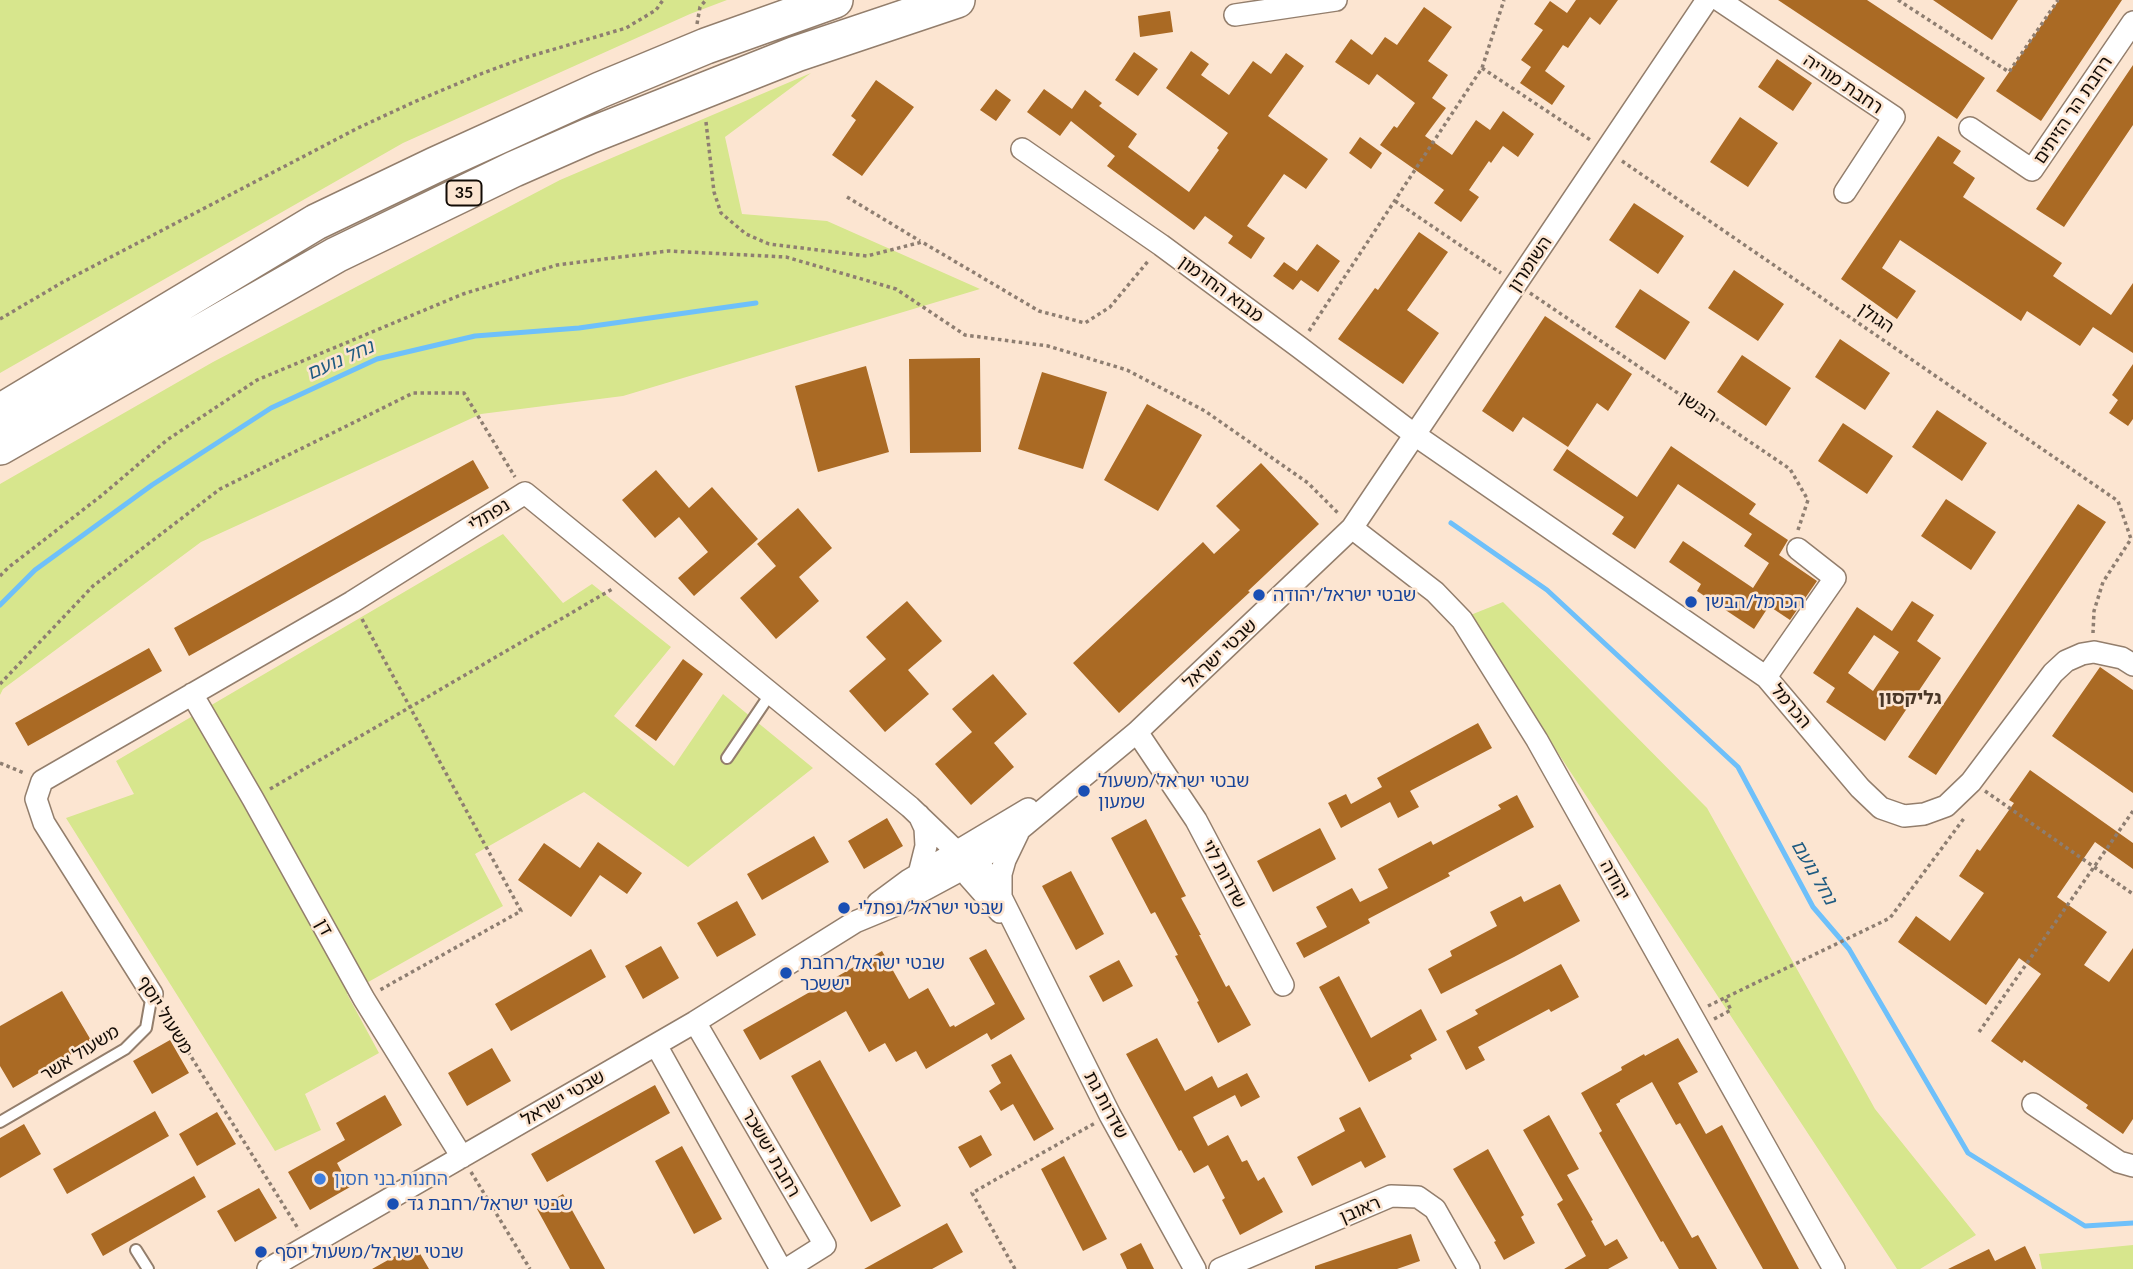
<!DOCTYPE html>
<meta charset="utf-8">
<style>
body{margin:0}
canvas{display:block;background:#fce5d1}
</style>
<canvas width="2133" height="1269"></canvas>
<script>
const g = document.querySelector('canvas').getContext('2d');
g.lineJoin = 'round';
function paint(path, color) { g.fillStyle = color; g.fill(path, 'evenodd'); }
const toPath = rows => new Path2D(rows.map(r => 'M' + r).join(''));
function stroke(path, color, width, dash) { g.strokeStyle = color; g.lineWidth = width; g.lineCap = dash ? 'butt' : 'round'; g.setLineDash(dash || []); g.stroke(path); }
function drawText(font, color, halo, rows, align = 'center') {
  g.font = font + ' Lato,"Noto Sans Hebrew",sans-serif'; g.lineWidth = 5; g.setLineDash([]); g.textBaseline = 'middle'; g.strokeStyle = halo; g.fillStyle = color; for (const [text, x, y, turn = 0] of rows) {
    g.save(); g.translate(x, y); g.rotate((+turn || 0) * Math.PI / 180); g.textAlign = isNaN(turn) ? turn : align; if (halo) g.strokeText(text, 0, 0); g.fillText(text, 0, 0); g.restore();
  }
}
const green = toPath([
 [0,0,727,0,690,14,403,143,0,373],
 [811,73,725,137,742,214,827,221,980,289,623,396,481,414,201,542,3,689,0,695,0,484,213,362,560,180],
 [503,534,563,603,592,584,671,647,614,716,674,766,723,694,813,768,688,867,584,792,475,854,503,906,347,994,379,1053,305,1094,321,1130,275,1151,66,818,134,794,116,761],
 [1503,602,1707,808,1875,1109,1976,1235,1920,1269,1897,1269,1468,616],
 [2133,1245,2133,1269,2042,1269,2039,1254]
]);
const stream = toPath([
 [1451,523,1547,590,1738,767,1813,907,1849,949,1968,1153,2085,1226,2133,1223],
 [0,605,35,570,152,485,271,408,377,359,475,336,579,328,756,303]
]);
const building = toPath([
 [1576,0,1618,0,1600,25,1590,17,1568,48,1563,45,1545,71,1565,86,1552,105,1520,83,1531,67,1521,60,1543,30,1534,24,1550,1,1567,13],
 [1778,0,1867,0,1985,78,1957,119],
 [1933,0,2018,0,1992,40],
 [2059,0,2122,0,2041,121,1996,91],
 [1424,7,1452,27,1428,61,1448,75,1432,98,1446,108,1425,136,1452,155,1476,120,1490,130,1503,111,1534,134,1518,157,1503,146,1491,163,1489,161,1469,190,1479,197,1461,222,1434,203,1444,190,1380,145,1394,126,1397,128,1415,103,1377,74,1369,85,1335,62,1351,39,1372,55,1385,37,1397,45],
 [1170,11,1173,32,1140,37,1138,16],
 [1191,51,1209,64,1201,75,1229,95,1253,61,1271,74,1286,53,1304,66,1268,116,1328,159,1306,189,1284,174,1247,226,1265,238,1251,259,1228,243,1233,236,1205,216,1194,230,1107,166,1115,156,1071,121,1060,136,1027,112,1044,89,1072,109,1085,90,1102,103,1099,106,1137,134,1128,147,1189,192,1219,150,1217,148,1228,133,1166,88],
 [1134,52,1158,69,1138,96,1115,80],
 [1777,59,1812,83,1793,111,1758,87],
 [2133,65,2133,125,2064,227,2036,209],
 [876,80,914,107,862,176,832,155,856,120,851,116],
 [996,89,1011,100,996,121,980,110],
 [1740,117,1778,143,1748,187,1710,162],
 [1938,136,1961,151,1953,163,1975,178,1963,197,2062,263,2053,276,2111,315,2133,283,2133,353,2093,327,2080,346,2027,311,2021,321,1900,240,1882,268,1916,291,1897,319,1841,279],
 [1360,137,1382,153,1371,169,1349,153],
 [1634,203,1684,236,1658,274,1609,240],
 [1419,232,1448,252,1407,310,1439,333,1403,384,1338,339,1375,288,1378,290],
 [1317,244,1340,261,1318,292,1301,280,1293,290,1273,276,1284,262,1297,271],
 [1734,270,1784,304,1758,341,1708,308],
 [1640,289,1690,322,1665,360,1615,327],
 [1545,316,1632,374,1608,411,1597,403,1568,447,1523,417,1513,432,1482,411],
 [1840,339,1890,373,1865,410,1815,377],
 [1742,355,1791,388,1766,426,1717,392],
 [980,358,981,452,910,453,909,359],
 [2133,364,2133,419,2128,426,2109,413,2118,400,2112,395],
 [866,366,889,452,818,472,795,386],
 [1042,372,1107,392,1083,469,1018,449],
 [1147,404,1202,435,1158,511,1104,480],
 [1937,410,1987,443,1962,481,1912,447],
 [1843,423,1893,456,1867,494,1818,461],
 [1671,446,1756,504,1749,514,1788,540,1779,555,1817,581,1790,620,1769,606,1754,629,1697,591,1701,584,1669,562,1683,541,1753,588,1769,563,1744,546,1752,534,1678,484,1635,549,1612,534,1624,517,1553,470,1567,449,1637,497],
 [473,460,489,488,189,656,174,628],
 [1261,463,1319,524,1248,591,1250,592,1119,713,1073,663,1203,542,1214,554,1240,530,1216,506],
 [656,470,689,508,712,487,758,539,694,596,678,578,708,552,679,517,655,538,622,500],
 [1946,499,1996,532,1971,570,1921,536],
 [2078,504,2106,522,1936,775,1908,757],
 [798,508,832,548,799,577,819,601,776,639,740,598,776,566,757,544],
 [907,601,942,641,908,670,929,694,885,732,849,691,886,659,866,637],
 [1912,601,1934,615,1917,641,1941,658,1885,741,1826,702,1835,688,1813,673,1857,607,1892,631],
 [1874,635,1899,652,1873,691,1848,673],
 [149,648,162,671,28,746,15,723],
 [683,659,703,674,656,741,635,726],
 [2100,667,2133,690,2133,793,2052,736],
 [993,674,1027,714,994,743,1014,767,971,805,935,764,972,732,952,709],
 [1478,723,1492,748,1410,791,1419,807,1398,818,1390,802,1341,828,1328,803,1346,794,1351,804,1382,787,1377,778],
 [2030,770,2133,843,2133,869,2095,842,2057,897,2107,932,2084,965,2109,982,2133,948,2133,1119,2123,1134,2086,1108,2088,1105,2024,1060,2022,1063,1991,1041,2041,974,2019,958,1986,1005,1898,942,1916,916,1950,941,1984,893,1959,876,1977,849,1980,851,2014,803,2009,800],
 [1517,795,1534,827,1448,873,1450,876,1368,919,1370,923,1304,958,1296,943,1327,927,1316,907,1352,888,1360,902,1388,888,1378,869,1431,841,1433,845,1501,809,1498,805],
 [887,818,903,846,864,869,848,841],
 [1146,819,1186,896,1181,898,1201,935,1199,935,1226,987,1229,985,1251,1025,1218,1043,1197,1002,1199,1001,1175,956,1178,955,1155,912,1151,914,1111,838],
 [1320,828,1336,859,1273,892,1257,861],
 [814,836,829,862,762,900,747,874],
 [598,842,642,873,627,894,600,875,571,917,518,880,544,843,580,868],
 [1071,871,1104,934,1076,950,1042,886],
 [1560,884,1580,921,1514,957,1441,994,1428,969,1452,956,1450,951,1497,926,1490,912,1521,896,1524,902],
 [737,901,756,935,717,957,697,923],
 [661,946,679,978,643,999,625,966],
 [591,949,606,977,511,1031,495,1004],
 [986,949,1025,1019,991,1040,987,1033,926,1069,916,1051,896,1062,885,1043,869,1052,846,1011,760,1060,743,1030,882,951,909,999,928,988,950,1027,954,1025,955,1027,995,1004,969,958],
 [1119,960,1133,986,1103,1002,1089,976],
 [1561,964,1579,997,1551,1012,1549,1009,1478,1047,1485,1060,1466,1070,1446,1031,1478,1014,1475,1010],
 [1339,976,1371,1038,1421,1009,1437,1040,1410,1055,1412,1059,1369,1082,1319,987],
 [62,991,92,1042,13,1088,0,1066,0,1026],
 [1157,1038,1185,1091,1212,1076,1218,1088,1247,1073,1260,1097,1241,1107,1235,1095,1193,1117,1208,1146,1228,1135,1242,1162,1247,1160,1258,1181,1264,1177,1283,1212,1240,1235,1222,1200,1225,1198,1208,1165,1194,1173,1181,1150,1179,1151,1126,1054],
 [1678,1038,1698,1072,1678,1083,1706,1134,1722,1125,1799,1269,1763,1269,1680,1123,1676,1125,1652,1082,1620,1100,1620,1102,1616,1104,1692,1238,1698,1235,1717,1269,1679,1269,1663,1241,1661,1242,1599,1133,1602,1131,1581,1093,1622,1070,1621,1067,1644,1054,1645,1056],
 [170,1040,189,1073,152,1094,133,1061],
 [492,1048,511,1081,467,1106,448,1073],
 [1011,1054,1054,1129,1034,1141,1013,1104,1001,1111,989,1091,1001,1083,991,1065],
 [820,1060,901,1206,871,1222,791,1076],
 [655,1085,670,1113,547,1182,531,1154],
 [385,1095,402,1125,337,1163,350,1187,310,1210,288,1172,345,1140,336,1123],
 [1360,1107,1386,1157,1365,1168,1361,1161,1312,1186,1297,1157,1345,1131,1339,1118],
 [155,1111,169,1136,67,1194,53,1169],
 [217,1112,236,1144,197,1166,179,1134],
 [1549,1115,1579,1169,1567,1175,1593,1220,1591,1221,1605,1246,1617,1239,1628,1258,1608,1269,1564,1269,1586,1256,1557,1204,1563,1200,1523,1130],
 [24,1124,41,1154,0,1178,0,1138],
 [981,1135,992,1155,970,1168,958,1147],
 [682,1146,722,1219,694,1234,655,1161],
 [1488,1149,1524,1215,1521,1217,1535,1243,1504,1260,1494,1242,1496,1241,1453,1169],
 [1064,1156,1107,1239,1083,1251,1041,1169],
 [194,1176,206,1197,103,1256,91,1234],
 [259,1188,277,1218,235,1242,217,1211],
 [563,1194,605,1269,570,1269,537,1209],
 [947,1223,963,1252,932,1269,864,1269],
 [1411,1234,1420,1261,1397,1269,1315,1269,1315,1266],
 [1141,1243,1154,1269,1127,1269,1120,1254],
 [415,1245,429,1269,372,1269],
 [2025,1246,2036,1269,1948,1269,1989,1249,1995,1261]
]);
const path = toPath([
 [1898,0,2009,72,2058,0],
 [697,24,700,7,706,0],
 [1482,68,1592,141],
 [706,122,714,192,721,213,746,234,769,244,867,256,922,242,1039,311,1085,323,1110,307,1149,260],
 [1622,161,2118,501,2131,539,2103,582,2094,611,2093,633],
 [847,197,920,241],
 [1395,201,1501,273],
 [1530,293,1790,469,1808,500,1797,533],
 [0,319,63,282,358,128,414,102,483,73,524,58,626,28,656,10,663,0],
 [1309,331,1482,68,1504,0],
 [0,576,9,567,101,496,167,440,257,380,463,294,557,265,668,251,786,257,896,289,965,335,1048,346,1127,370,1205,411,1308,483,1339,514],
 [362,619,521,911,378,991],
 [0,684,93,586,220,489,413,393,464,393,515,477],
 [0,763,24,773],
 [270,789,614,588],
 [1985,791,2133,894],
 [1708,1006,1890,918,1965,817],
 [162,1010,299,1230],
 [1714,1019,1731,1010,1725,998],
 [1979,1032,2133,811],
 [471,1172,530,1269],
 [1015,1269,972,1193,1095,1123]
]);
const service = toPath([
 [727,758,771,693],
 [0,1122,125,1049,146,1028,152,994],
 [136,1250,148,1269]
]);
const minor = toPath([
 [1719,0,1894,117,1845,192],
 [1235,15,1336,0],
 [1970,128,2032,170,2133,22],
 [1022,149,1161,245,1299,347,1415,435,1766,677,1860,788,1881,808,1904,816,1924,814,1946,806,1971,782,2053,673,2066,661,2082,654,2094,652,2122,658,2133,665],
 [1352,528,1435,592,1462,620,1537,740,1834,1269],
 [1766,677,1835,578,1798,549],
 [192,694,253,799,364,999,462,1157],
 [1137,732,1196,820,1283,985],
 [958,857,969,877,1000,912],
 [919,874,926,846,925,828,919,815],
 [1001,897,1001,874,1005,860,1018,833],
 [878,903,909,880,1028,809],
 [152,994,44,823,36,799,42,781,352,602,525,493,910,807,957,852,976,860,981,866,1001,897,1110,1115,1195,1269],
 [695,1022,825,1245,787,1269],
 [656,1045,781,1269],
 [2033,1104,2119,1162,2133,1166],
 [268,1269,695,1022,855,922,896,905,963,869,1001,845,1019,830,1137,732,1352,528,1707,0],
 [1220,1269,1391,1196,1418,1197,1435,1209,1469,1269]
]);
const trunk = toPath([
 [0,412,316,222,435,165,600,90,706,46,835,0],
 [0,447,336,255,514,169,589,136,796,54,957,0]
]);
const markers = [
 [1259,595,7,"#1a4fb4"],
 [1691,602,7,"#1a4fb4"],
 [1084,791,7,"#1a4fb4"],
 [844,908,7,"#1a4fb4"],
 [786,973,7,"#1a4fb4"],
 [320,1179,7,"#3f7fe0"],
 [393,1204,7,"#1a4fb4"],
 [261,1252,7,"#1a4fb4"]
];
const shields = [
 [464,193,35]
];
const shieldNames = [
 ["35",464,193]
];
const streetNames = [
 ["רחבת מוריה",1843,84,34],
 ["רחבת הר הזיתים",2073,110,-56],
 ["השומרון",1530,264,-56],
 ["מבוא החרמון",1221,289,36],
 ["הגולן",1876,318,34],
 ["הבשן",1698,407,34],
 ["נפתלי",489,515,-32],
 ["שבטי ישראל",1220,654,-43],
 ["הכרמל",1791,706,50],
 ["שדרות לוי",1224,874,62],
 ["יהודה",1615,880,61],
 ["דן",324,927,61],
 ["משעול יוסף",165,1015,58],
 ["משעול אשר",80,1053,-32],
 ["שבטי ישראל",563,1098,-30],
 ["שדרות גת",1106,1105,62],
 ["רחבת יששכר",771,1153,60],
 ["ראובן",1360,1210,-23]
];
const transitNames = [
 ["שבטי ישראל/יהודה",1273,595],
 ["הכרמל/הבשן",1705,602],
 ["שבטי ישראל/משעול",1098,781],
 ["שמעון",1098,802],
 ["שבטי ישראל/נפתלי",858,908],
 ["שבטי ישראל/רחבת",800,963],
 ["יששכר",800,984],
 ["שבטי ישראל/רחבת גד",407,1204],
 ["שבטי ישראל/משעול יוסף",275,1252]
];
const shopNames = [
 ["החנות בני חסון",334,1179]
];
const waterNames = [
 ["נחל נועם",340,360,-24],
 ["נחל נועם",1814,872,60]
];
const neighbourhoodNames = [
 ["גליקסון",1910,698]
];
paint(green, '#d7e68d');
stroke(stream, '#6ec0fa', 5);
paint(building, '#aa6a24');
stroke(service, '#937e6c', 14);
stroke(minor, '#937e6c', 24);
stroke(trunk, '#937e6c', 38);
stroke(path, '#8e7e71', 3.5, [3.5, 3.5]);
stroke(service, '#fff', 10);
stroke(minor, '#fff', 21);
stroke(trunk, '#fff', 35);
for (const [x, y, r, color] of markers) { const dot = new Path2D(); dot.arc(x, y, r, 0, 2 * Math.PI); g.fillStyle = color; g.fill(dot); stroke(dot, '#fce5d1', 2.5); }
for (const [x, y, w] of shields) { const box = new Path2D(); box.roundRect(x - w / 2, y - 12.5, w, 25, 5); g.fillStyle = '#fce5d1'; g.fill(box); stroke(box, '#120b05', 2); }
drawText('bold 16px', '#120b05', null, shieldNames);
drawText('18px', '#120b05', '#fce5d1', streetNames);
drawText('18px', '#164399', '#fce5d1', transitNames, 'left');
drawText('18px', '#366cbe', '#fce5d1', shopNames, 'left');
drawText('italic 19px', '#1f5b81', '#fce5d1', waterNames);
drawText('bold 19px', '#493727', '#fce5d1', neighbourhoodNames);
</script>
